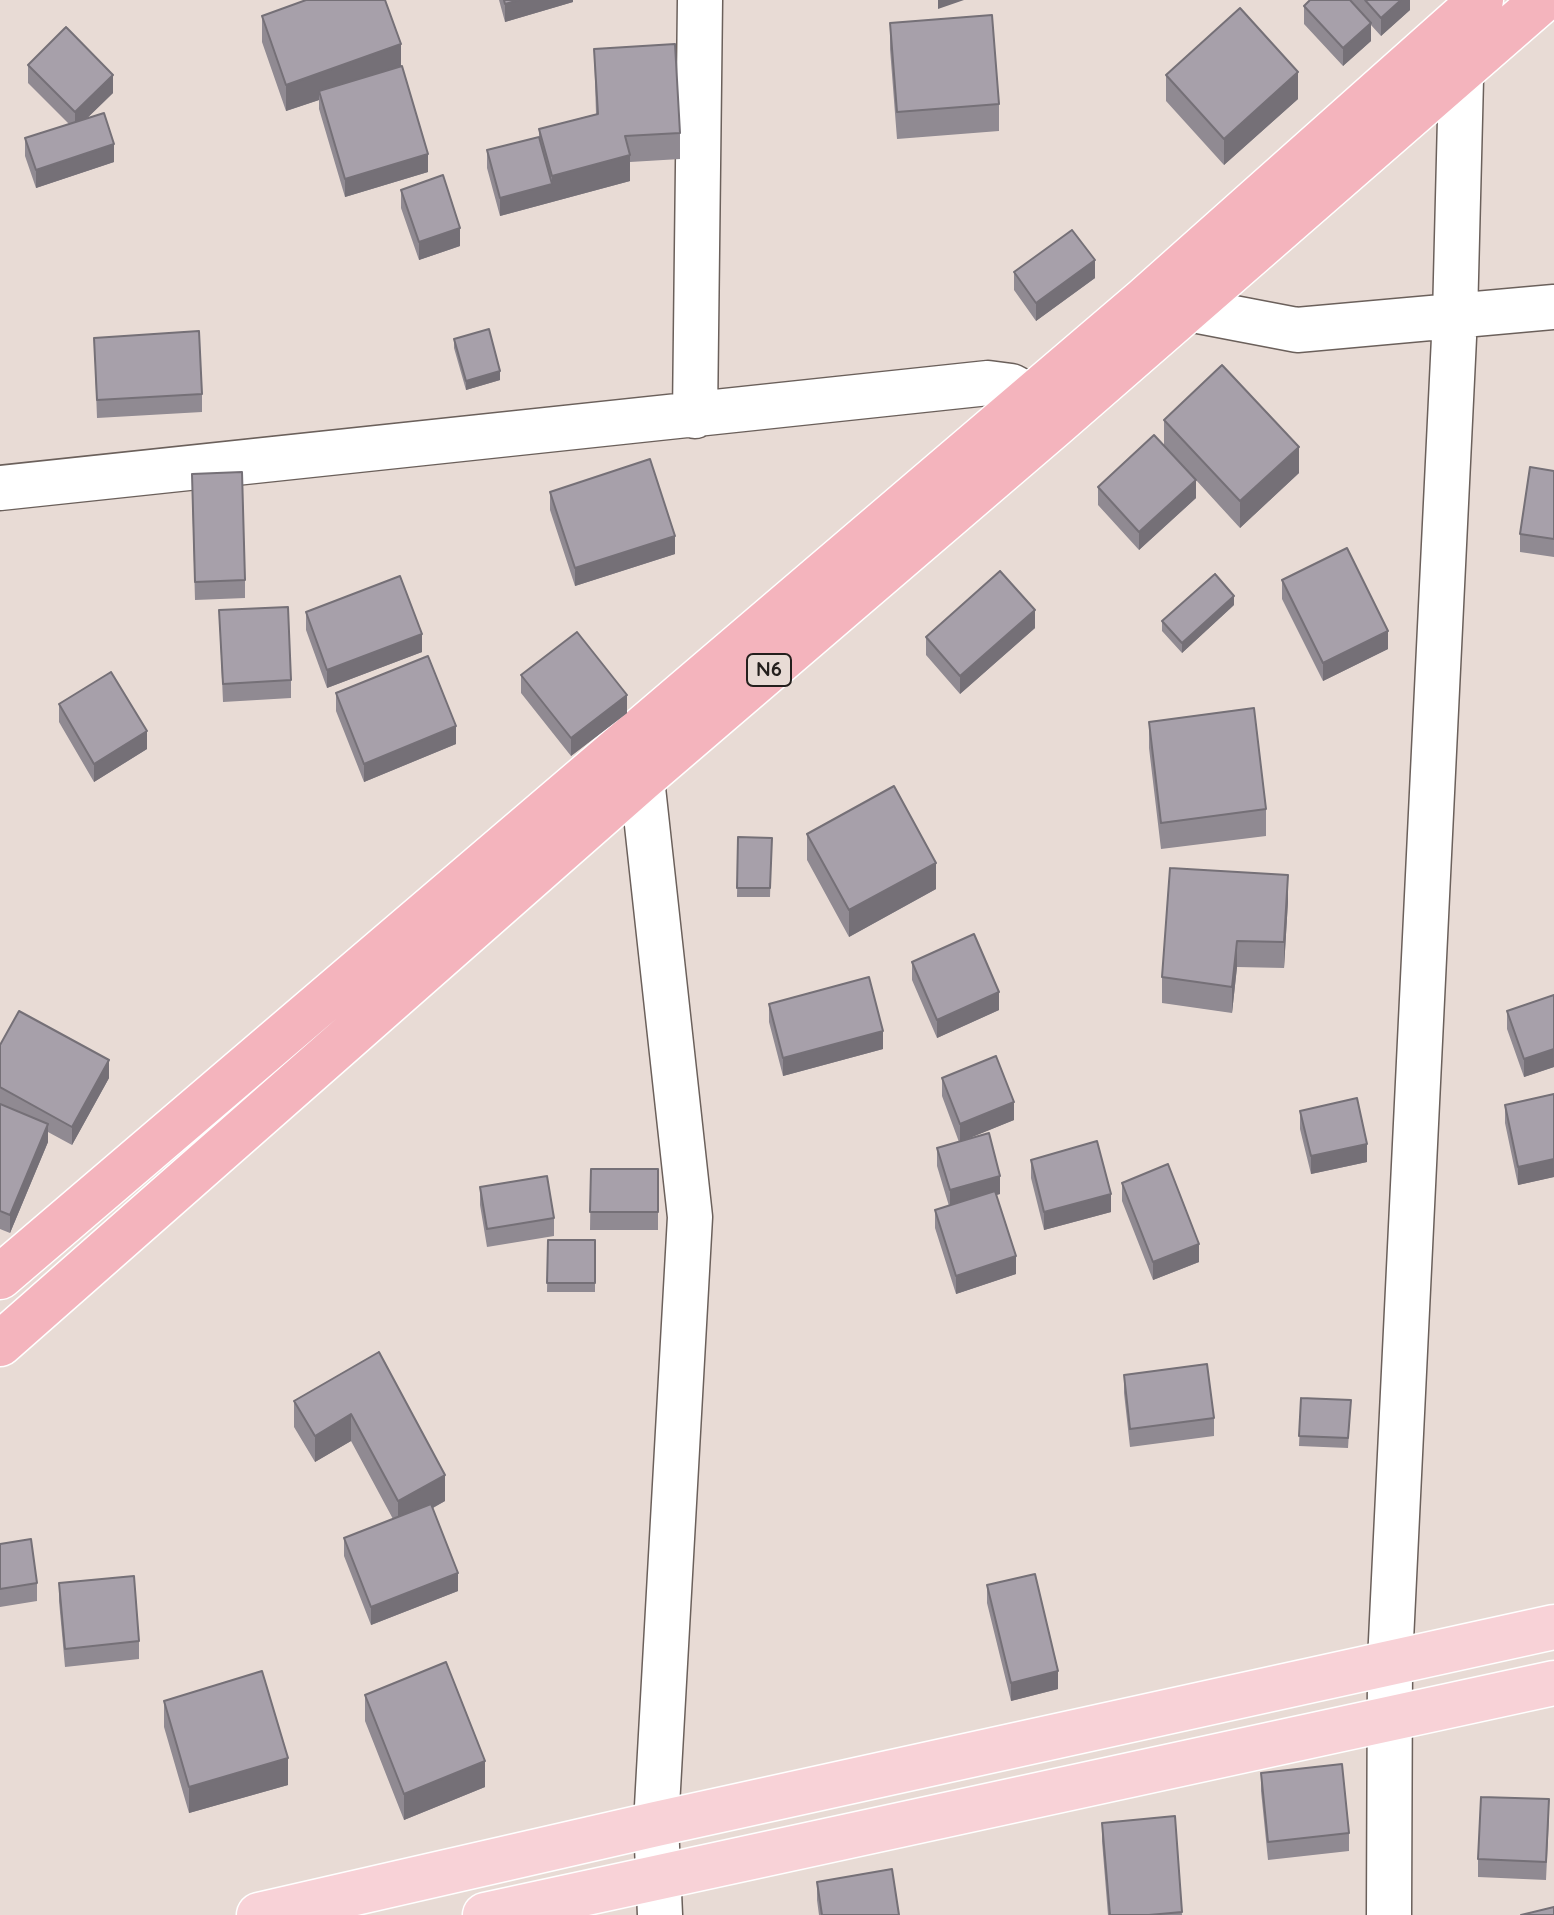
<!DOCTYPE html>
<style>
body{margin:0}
canvas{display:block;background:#e8dbd5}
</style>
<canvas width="1554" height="1915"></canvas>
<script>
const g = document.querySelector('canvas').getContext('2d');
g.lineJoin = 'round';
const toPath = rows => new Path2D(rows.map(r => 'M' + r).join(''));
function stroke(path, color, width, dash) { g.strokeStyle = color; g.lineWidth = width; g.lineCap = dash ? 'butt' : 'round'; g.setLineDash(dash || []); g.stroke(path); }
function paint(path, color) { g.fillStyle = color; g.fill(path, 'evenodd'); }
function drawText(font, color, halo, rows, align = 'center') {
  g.font = font + ' Quicksand,sans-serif'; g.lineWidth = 6; g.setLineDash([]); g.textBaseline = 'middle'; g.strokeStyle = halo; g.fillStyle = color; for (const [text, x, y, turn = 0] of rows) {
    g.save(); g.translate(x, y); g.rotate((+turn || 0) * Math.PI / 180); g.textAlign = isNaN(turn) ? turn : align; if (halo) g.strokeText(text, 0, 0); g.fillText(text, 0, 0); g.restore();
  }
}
const minor = toPath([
 [1156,303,1297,330,1554,307],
 [695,416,700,0],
 [0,488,988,383,1011,386,1030,396,1053,422],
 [642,779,690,1217,656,1824,660,1915],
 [1389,1915,1390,1661,1455,317,1462,39]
]);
const major = toPath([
 [259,1915,656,1824,1554,1627],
 [485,1915,1554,1683]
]);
const highway = toPath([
 [0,1277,1144,300,1481,0],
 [0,1344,642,779,1055,425,1543,0]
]);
const wall = toPath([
 [499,0,573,0,573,2,505,22],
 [1310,0,1410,0,1410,10,1381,36,1371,25,1371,41,1343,66,1304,24,1304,6],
 [262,16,401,66,428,172,345,197,319,109,319,100,286,111,262,42],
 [890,23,999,104,999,131,897,139,890,49],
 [594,49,680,133,680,159,630,162,630,181,500,216,487,168,487,150,539,137,539,129,596,114],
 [28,65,113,93,87,118,114,162,36,188,25,156,25,138,69,124,28,83],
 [1166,75,1298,99,1224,165,1166,101],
 [401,190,460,246,419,260,401,208],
 [1014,272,1095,278,1036,321,1014,290],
 [94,338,202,394,202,412,97,418],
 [454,339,500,380,466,390,454,348],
 [1164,420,1299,473,1240,528,1196,480,1196,498,1139,550,1098,505,1098,487,1164,446],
 [1554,471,1554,557,1520,552,1520,534],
 [192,492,245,580,245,598,195,600],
 [550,492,675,554,575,586,550,510],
 [1282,580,1388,649,1323,681,1282,599],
 [1234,605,1182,653,1162,631,1162,621],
 [219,610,291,680,291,698,223,702],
 [306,612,422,652,327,688,306,630],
 [1035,628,960,694,926,655,926,637],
 [521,675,627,713,571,756,521,693],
 [336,693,456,744,364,782,336,711],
 [59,704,147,749,94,782,59,722],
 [1149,722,1266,809,1266,836,1161,849,1149,748],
 [807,834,936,889,849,937,807,860],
 [738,837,772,838,770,897,737,897],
 [1288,901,1284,968,1237,967,1232,1013,1162,1003,1162,977],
 [912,962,999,1010,937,1038,912,980],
 [1554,995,1554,1067,1524,1077,1507,1029,1507,1011],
 [769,1004,883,1049,783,1076,769,1022],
 [0,1045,109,1078,72,1145,48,1132,48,1142,10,1233,0,1229],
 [942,1078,1014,1120,964,1140,1000,1194,996,1195,1016,1274,956,1294,935,1228,935,1210,949,1206,937,1166,937,1148,959,1142,942,1096],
 [1554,1094,1554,1177,1518,1185,1505,1123,1505,1105],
 [1300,1111,1367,1162,1311,1174,1300,1129],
 [1031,1160,1111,1212,1044,1230,1031,1178],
 [591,1169,658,1169,658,1230,590,1230],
 [1122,1183,1199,1262,1153,1280,1122,1201],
 [480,1187,554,1218,554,1236,487,1247,480,1205],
 [548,1240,595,1240,595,1292,547,1292],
 [379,1352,445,1501,433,1508,458,1591,371,1625,344,1556,344,1538,393,1519,351,1441,315,1462,294,1427,294,1401],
 [1124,1375,1214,1418,1214,1436,1130,1447,1124,1393],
 [1301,1398,1351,1400,1348,1448,1299,1446],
 [0,1544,37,1583,37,1601,0,1607],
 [59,1583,139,1641,139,1659,65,1667,59,1601],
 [987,1585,1058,1689,1011,1701,987,1603],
 [365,1695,485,1787,404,1820,365,1721],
 [164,1701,288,1785,189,1813,164,1727],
 [1261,1773,1349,1833,1349,1851,1268,1860,1261,1791],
 [1175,1816,1182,1915,1108,1915,1102,1841,1102,1823],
 [1549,1817,1546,1880,1478,1877,1478,1859],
 [817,1882,899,1915,819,1915,817,1900]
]);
const shadedWall = toPath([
 [519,0,573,0,573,2,505,22,505,4],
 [938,0,964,0,938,9],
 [1401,0,1410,0,1410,10,1381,36,1381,18],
 [1371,23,1371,41,1343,66,1343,48],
 [401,44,401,70,319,91,319,100,286,111,286,85],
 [1298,72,1298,99,1224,165,1224,139],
 [113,75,113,93,75,130,75,112],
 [114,144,114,162,36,188,36,170],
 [428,154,428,172,345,197,345,179],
 [630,155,630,181,500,216,500,198,552,184,552,176],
 [460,228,460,246,419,260,419,242],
 [1095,260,1095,278,1036,321,1036,303],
 [500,371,500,380,466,390,466,381],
 [1299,447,1299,473,1240,528,1240,501],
 [1196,480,1196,498,1139,550,1139,532],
 [675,536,675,554,575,586,575,568],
 [1234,596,1234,605,1182,653,1182,643],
 [1035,610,1035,628,960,694,960,676],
 [1388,631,1388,649,1323,681,1323,663],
 [422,634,422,652,327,688,327,670],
 [627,695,627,713,571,756,571,738],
 [456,726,456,744,364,782,364,764],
 [147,731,147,749,94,782,94,764],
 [936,863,936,889,849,937,849,910],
 [1288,875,1288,901,1284,968,1284,942],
 [1237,941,1237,967,1232,1013,1232,987],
 [999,992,999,1010,937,1038,937,1020],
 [883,1031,883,1049,783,1076,783,1058],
 [1554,1049,1554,1067,1524,1077,1524,1059],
 [109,1060,109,1078,72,1145,72,1127],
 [1014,1102,1014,1120,960,1142,960,1124],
 [48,1124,48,1142,10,1233,10,1215],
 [1367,1144,1367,1162,1311,1174,1311,1156],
 [1554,1159,1554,1177,1518,1185,1518,1167],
 [1000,1176,1000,1194,950,1208,950,1190],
 [1111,1194,1111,1212,1044,1230,1044,1212],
 [1199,1244,1199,1262,1153,1280,1153,1262],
 [1016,1256,1016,1274,956,1294,956,1276],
 [351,1414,351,1441,315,1462,315,1436],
 [445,1475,445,1501,398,1527,398,1501],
 [458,1573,458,1591,371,1625,371,1607],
 [1058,1671,1058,1689,1011,1701,1011,1683],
 [288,1758,288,1785,189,1813,189,1787],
 [485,1761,485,1787,404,1820,404,1794]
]);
const building = toPath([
 [306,0,385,0,401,44,286,85,262,16,306,0],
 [504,0,519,0,505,4,504,0],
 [1310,0,1350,0,1371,23,1343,48,1304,6,1310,0],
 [1365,0,1401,0,1381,18,1365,0],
 [1240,8,1298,72,1224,139,1166,75,1240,8],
 [992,15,999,104,897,112,890,23,992,15],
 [66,27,113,75,75,112,28,65,66,27],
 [675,44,680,133,625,136,630,155,552,176,539,129,598,114,594,49,675,44],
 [402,66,428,154,345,179,319,91,402,66],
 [104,113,114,144,36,170,25,138,104,113],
 [539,137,552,184,500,198,487,150,539,137],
 [443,175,460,228,419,242,401,190,443,175],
 [1072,230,1095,260,1036,303,1014,272,1072,230],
 [489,329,500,371,466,381,454,339,489,329],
 [199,331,202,394,97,400,94,338,199,331],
 [1222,365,1299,447,1240,501,1164,420,1222,365],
 [1154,435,1196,480,1139,532,1098,487,1154,435],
 [650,459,675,536,575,568,550,492,650,459],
 [1530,467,1554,471,1554,539,1520,534,1530,467],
 [242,472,245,580,195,582,192,474,242,472],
 [1347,548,1388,631,1323,663,1282,580,1347,548],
 [1000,571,1035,610,960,676,926,637,1000,571],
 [1215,574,1234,596,1182,643,1162,621,1215,574],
 [400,576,422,634,327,670,306,612,400,576],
 [288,607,291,680,223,684,219,610,288,607],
 [577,632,627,695,571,738,521,675,577,632],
 [428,656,456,726,364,764,336,693,428,656],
 [111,672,147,731,94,764,59,704,111,672],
 [1254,708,1266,809,1161,823,1149,722,1254,708],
 [894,786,936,863,849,910,807,834,894,786],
 [738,837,772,838,770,888,737,888,738,837],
 [1170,868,1288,875,1284,942,1237,941,1232,987,1162,977,1170,868],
 [974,934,999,992,937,1020,912,962,974,934],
 [869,977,883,1031,783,1058,769,1004,869,977],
 [1554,995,1554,1049,1524,1059,1507,1011,1554,995],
 [19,1011,109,1060,72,1127,0,1087,0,1045,19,1011],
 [996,1056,1014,1102,960,1124,942,1078,996,1056],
 [1554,1094,1554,1159,1518,1167,1505,1105,1554,1094],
 [1357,1098,1367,1144,1311,1156,1300,1111,1357,1098],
 [0,1104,48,1124,10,1215,0,1211,0,1104],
 [989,1133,1000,1176,950,1190,937,1148,989,1133],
 [1097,1141,1111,1194,1044,1212,1031,1160,1097,1141],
 [1168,1164,1199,1244,1153,1262,1122,1183,1168,1164],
 [591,1169,658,1169,658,1212,590,1212,591,1169],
 [547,1176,554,1218,487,1229,480,1187,547,1176],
 [995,1191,1016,1256,956,1276,935,1210,995,1191],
 [548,1240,595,1240,595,1283,547,1283,548,1240],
 [379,1352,445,1475,398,1501,351,1414,315,1436,294,1401,379,1352],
 [1207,1364,1214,1418,1130,1429,1124,1375,1207,1364],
 [1301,1398,1351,1400,1348,1438,1299,1436,1301,1398],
 [431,1504,458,1573,371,1607,344,1538,431,1504],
 [31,1539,37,1583,0,1589,0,1544,31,1539],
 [1035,1574,1058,1671,1011,1683,987,1585,1035,1574],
 [134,1576,139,1641,65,1649,59,1583,134,1576],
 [446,1662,485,1761,404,1794,365,1695,446,1662],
 [262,1671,288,1758,189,1787,164,1701,262,1671],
 [1342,1764,1349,1833,1268,1842,1261,1773,1342,1764],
 [1481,1797,1549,1799,1546,1862,1478,1859,1481,1797],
 [1175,1816,1182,1912,1149,1915,1110,1915,1102,1823,1175,1816],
 [892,1869,899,1915,822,1915,817,1882,892,1869],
 [1554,1907,1554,1915,1521,1915,1554,1907]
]);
const shields = [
 [769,670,44]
];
const shieldNames = [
 ["N6",769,670]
];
stroke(minor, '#6b605b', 47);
stroke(major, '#fff', 47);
stroke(highway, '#fff', 47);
stroke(minor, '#fff', 44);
stroke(major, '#f8d2d7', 44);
stroke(highway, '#f4b4bd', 44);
paint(wall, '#908a92');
paint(shadedWall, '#757077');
paint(building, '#a7a0aa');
stroke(building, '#757077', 2);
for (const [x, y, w] of shields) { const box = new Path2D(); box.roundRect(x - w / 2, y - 16, w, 32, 6); g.fillStyle = '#e8dbd5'; g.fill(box); stroke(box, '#241f1d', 2); }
drawText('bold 20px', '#241f1d', null, shieldNames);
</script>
